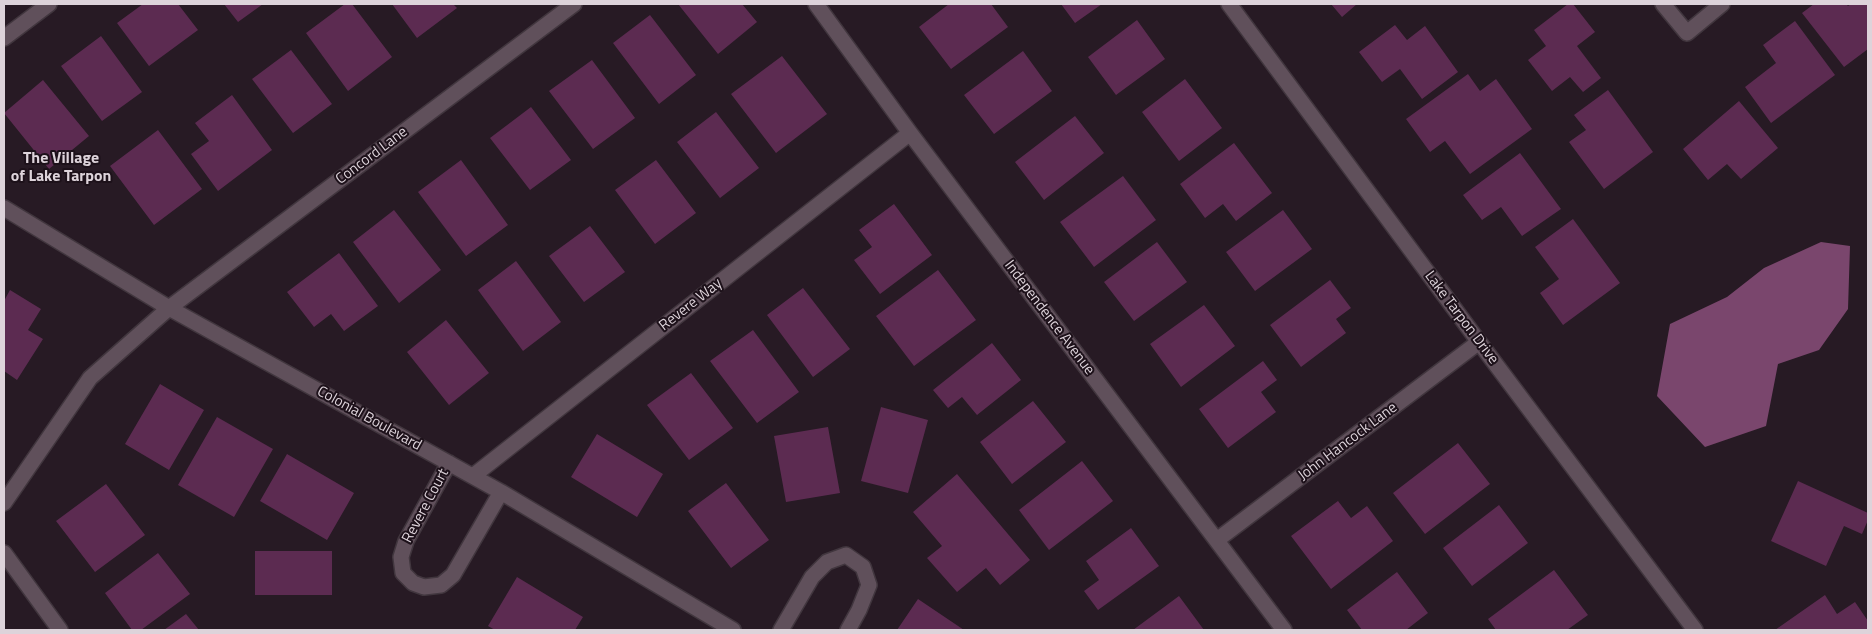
<!DOCTYPE html>
<style>
body{margin:0}
#map{position:relative;width:1872px;height:634px;overflow:hidden;background:#271a24;font-family:"Titillium Web",sans-serif}
canvas{display:block}
.frame{position:absolute;inset:0;border:5px solid #ddd3da;pointer-events:none}
</style>
<div id="map">
<canvas width="1872" height="634"></canvas>
<div class="frame"></div>
</div>
<script>
const g = document.querySelector('canvas').getContext('2d');
g.lineJoin = 'round';
function paint(path, color) { g.fillStyle = color; g.fill(path, 'evenodd'); }
const toPath = rows => new Path2D(rows.map(r => 'M' + r).join(''));
function stroke(path, color, width, dash) { g.strokeStyle = color; g.lineWidth = width; g.lineCap = dash ? 'butt' : 'round'; g.setLineDash(dash || []); g.stroke(path); }
function drawText(font, color, halo, rows, align = 'center') {
  g.font = font + ' "Titillium Web",sans-serif'; g.lineWidth = 4; g.setLineDash([]); g.textBaseline = 'middle'; g.strokeStyle = halo; g.fillStyle = color; for (const [text, x, y, turn = 0] of rows) {
    g.save(); g.translate(x, y); g.rotate((+turn || 0) * Math.PI / 180); g.textAlign = isNaN(turn) ? turn : align; if (halo) g.strokeText(text, 0, 0); g.fillText(text, 0, 0); g.restore();
  }
}
const water = toPath([
 [1821,242,1850,246,1848,309,1819,350,1778,364,1766,426,1705,447,1657,396,1670,324,1727,297,1764,268]
]);
const building = toPath([
 [143,4,178,4,198,30,149,66,117,23],
 [224,4,263,4,238,22],
 [345,4,352,4,392,57,348,91,306,33],
 [392,4,453,4,457,8,417,38],
 [678,4,742,4,757,22,718,54],
 [949,4,991,4,1008,27,951,69,919,27],
 [1061,4,1102,4,1075,23],
 [1331,4,1357,4,1342,17],
 [1568,4,1573,4,1595,32,1577,46,1601,78,1583,92,1570,77,1552,91,1528,60,1546,46,1534,30],
 [1814,4,1846,4,1848,6,1851,4,1868,4,1868,49,1844,67,1802,13],
 [650,15,696,75,659,104,613,43],
 [1137,20,1165,59,1116,95,1088,57],
 [1795,21,1835,75,1771,123,1745,87,1776,63,1763,45],
 [1395,25,1407,40,1425,26,1458,72,1422,99,1400,69,1382,82,1359,52],
 [101,36,142,92,102,121,61,66],
 [291,50,332,104,293,133,252,79],
 [1023,51,1052,91,994,134,964,95],
 [782,56,827,114,776,153,731,94],
 [592,60,635,118,593,149,549,91],
 [1468,74,1480,91,1496,79,1532,129,1470,174,1445,141,1430,152,1406,119],
 [1185,79,1222,128,1179,161,1142,112],
 [43,80,89,136,49,169,4,113],
 [1608,90,1653,152,1604,189,1569,142,1586,130,1574,115],
 [232,95,272,150,218,191,191,154,209,141,195,123],
 [1739,101,1778,148,1741,179,1727,164,1708,180,1683,149],
 [531,107,571,160,530,190,490,138],
 [716,112,759,168,720,198,677,142],
 [1075,116,1104,153,1044,200,1015,162],
 [158,130,202,189,154,225,110,166],
 [1234,143,1272,193,1236,221,1223,204,1205,218,1180,184],
 [1520,153,1561,209,1522,236,1501,207,1482,220,1463,195],
 [461,160,508,225,466,256,418,192],
 [656,160,696,213,655,244,615,190],
 [1123,176,1156,220,1094,267,1060,222],
 [894,204,932,255,880,294,854,260,872,247,859,230],
 [394,210,441,270,399,303,353,242],
 [1283,210,1312,249,1255,291,1226,252],
 [1573,219,1620,283,1563,325,1540,293,1559,279,1535,247],
 [590,226,625,272,584,302,549,256],
 [1157,242,1187,282,1134,321,1104,282],
 [339,253,378,306,344,331,331,314,314,327,287,292],
 [516,261,561,322,523,351,478,290],
 [938,270,976,320,914,366,876,316],
 [1330,280,1351,308,1336,319,1346,333,1301,367,1270,325],
 [803,288,850,349,813,377,767,315],
 [10,290,41,309,28,330,43,339,17,380,4,371,4,301],
 [1204,305,1235,346,1181,387,1150,344],
 [446,320,489,373,449,405,407,352],
 [753,330,799,392,757,423,710,361],
 [992,343,1021,380,977,415,962,397,948,408,933,390],
 [1263,361,1277,380,1261,392,1276,412,1228,448,1199,409],
 [691,373,733,428,689,460,647,405],
 [160,384,204,410,169,470,125,444],
 [1033,401,1066,442,1012,484,980,442],
 [881,407,928,420,908,493,861,481],
 [217,417,273,449,234,517,178,485],
 [828,427,840,493,786,502,774,436],
 [597,434,663,474,637,517,571,477],
 [1458,443,1490,484,1425,534,1393,493],
 [287,454,354,493,327,540,260,501],
 [1082,461,1113,501,1049,550,1019,510],
 [957,474,1030,560,1000,585,986,568,957,592,927,558,942,546,913,512],
 [1798,481,1868,513,1868,520,1862,534,1844,526,1826,566,1771,541],
 [726,483,769,540,731,568,688,511],
 [106,484,145,535,95,572,56,521],
 [1338,501,1351,518,1367,506,1393,541,1331,589,1291,536],
 [1499,505,1528,543,1472,586,1443,548],
 [1131,528,1159,566,1098,610,1084,591,1099,580,1086,561],
 [255,551,332,551,332,595,255,595],
 [158,553,190,594,141,630,132,630,105,593],
 [1554,570,1588,615,1567,630,1496,630,1488,619],
 [1397,572,1428,613,1406,630,1362,630,1347,610],
 [517,577,583,617,575,630,495,630,488,626],
 [1825,595,1837,614,1855,602,1868,621,1868,630,1775,630],
 [1179,596,1204,630,1133,630],
 [918,599,964,630,897,630],
 [186,614,199,630,164,630]
]);
const minor = toPath([
 [816,4,910,133,1284,630],
 [1229,4,1479,342,1695,630],
 [1663,4,1687,33,1722,4],
 [4,38,49,4],
 [4,208,169,308,501,492,733,630],
 [449,463,406,541,401,557,403,573,413,583,424,587,441,585,453,575,501,492],
 [473,476,910,133],
 [4,503,90,378,169,308,574,4],
 [1217,540,1479,342],
 [4,553,60,630],
 [781,630,812,577,827,562,846,555,863,567,869,585,859,610,848,630]
]);
const streetNames = [
 ["Concord Lane",372,156,-37],
 ["Revere Way",691,305,-38],
 ["Independence Avenue",1049,318,53],
 ["Lake Tarpon Drive",1461,318,53],
 ["Colonial Boulevard",369,419,29],
 ["John Hancock Lane",1348,442,-37],
 ["Revere Court",426,506,-62]
];
const neighbourhoodNames = [
 ["The Village",61,159],
 ["of Lake Tarpon",61,177]
];
paint(water, '#7a466d');
paint(building, '#5c2b51');
stroke(minor, '#41363e', 18);
stroke(minor, '#60505b', 15);
drawText('15px', '#ddd3da', '#1d111a', streetNames);
drawText('bold 16px', '#ddd3da', '#1d111a', neighbourhoodNames);
</script>
